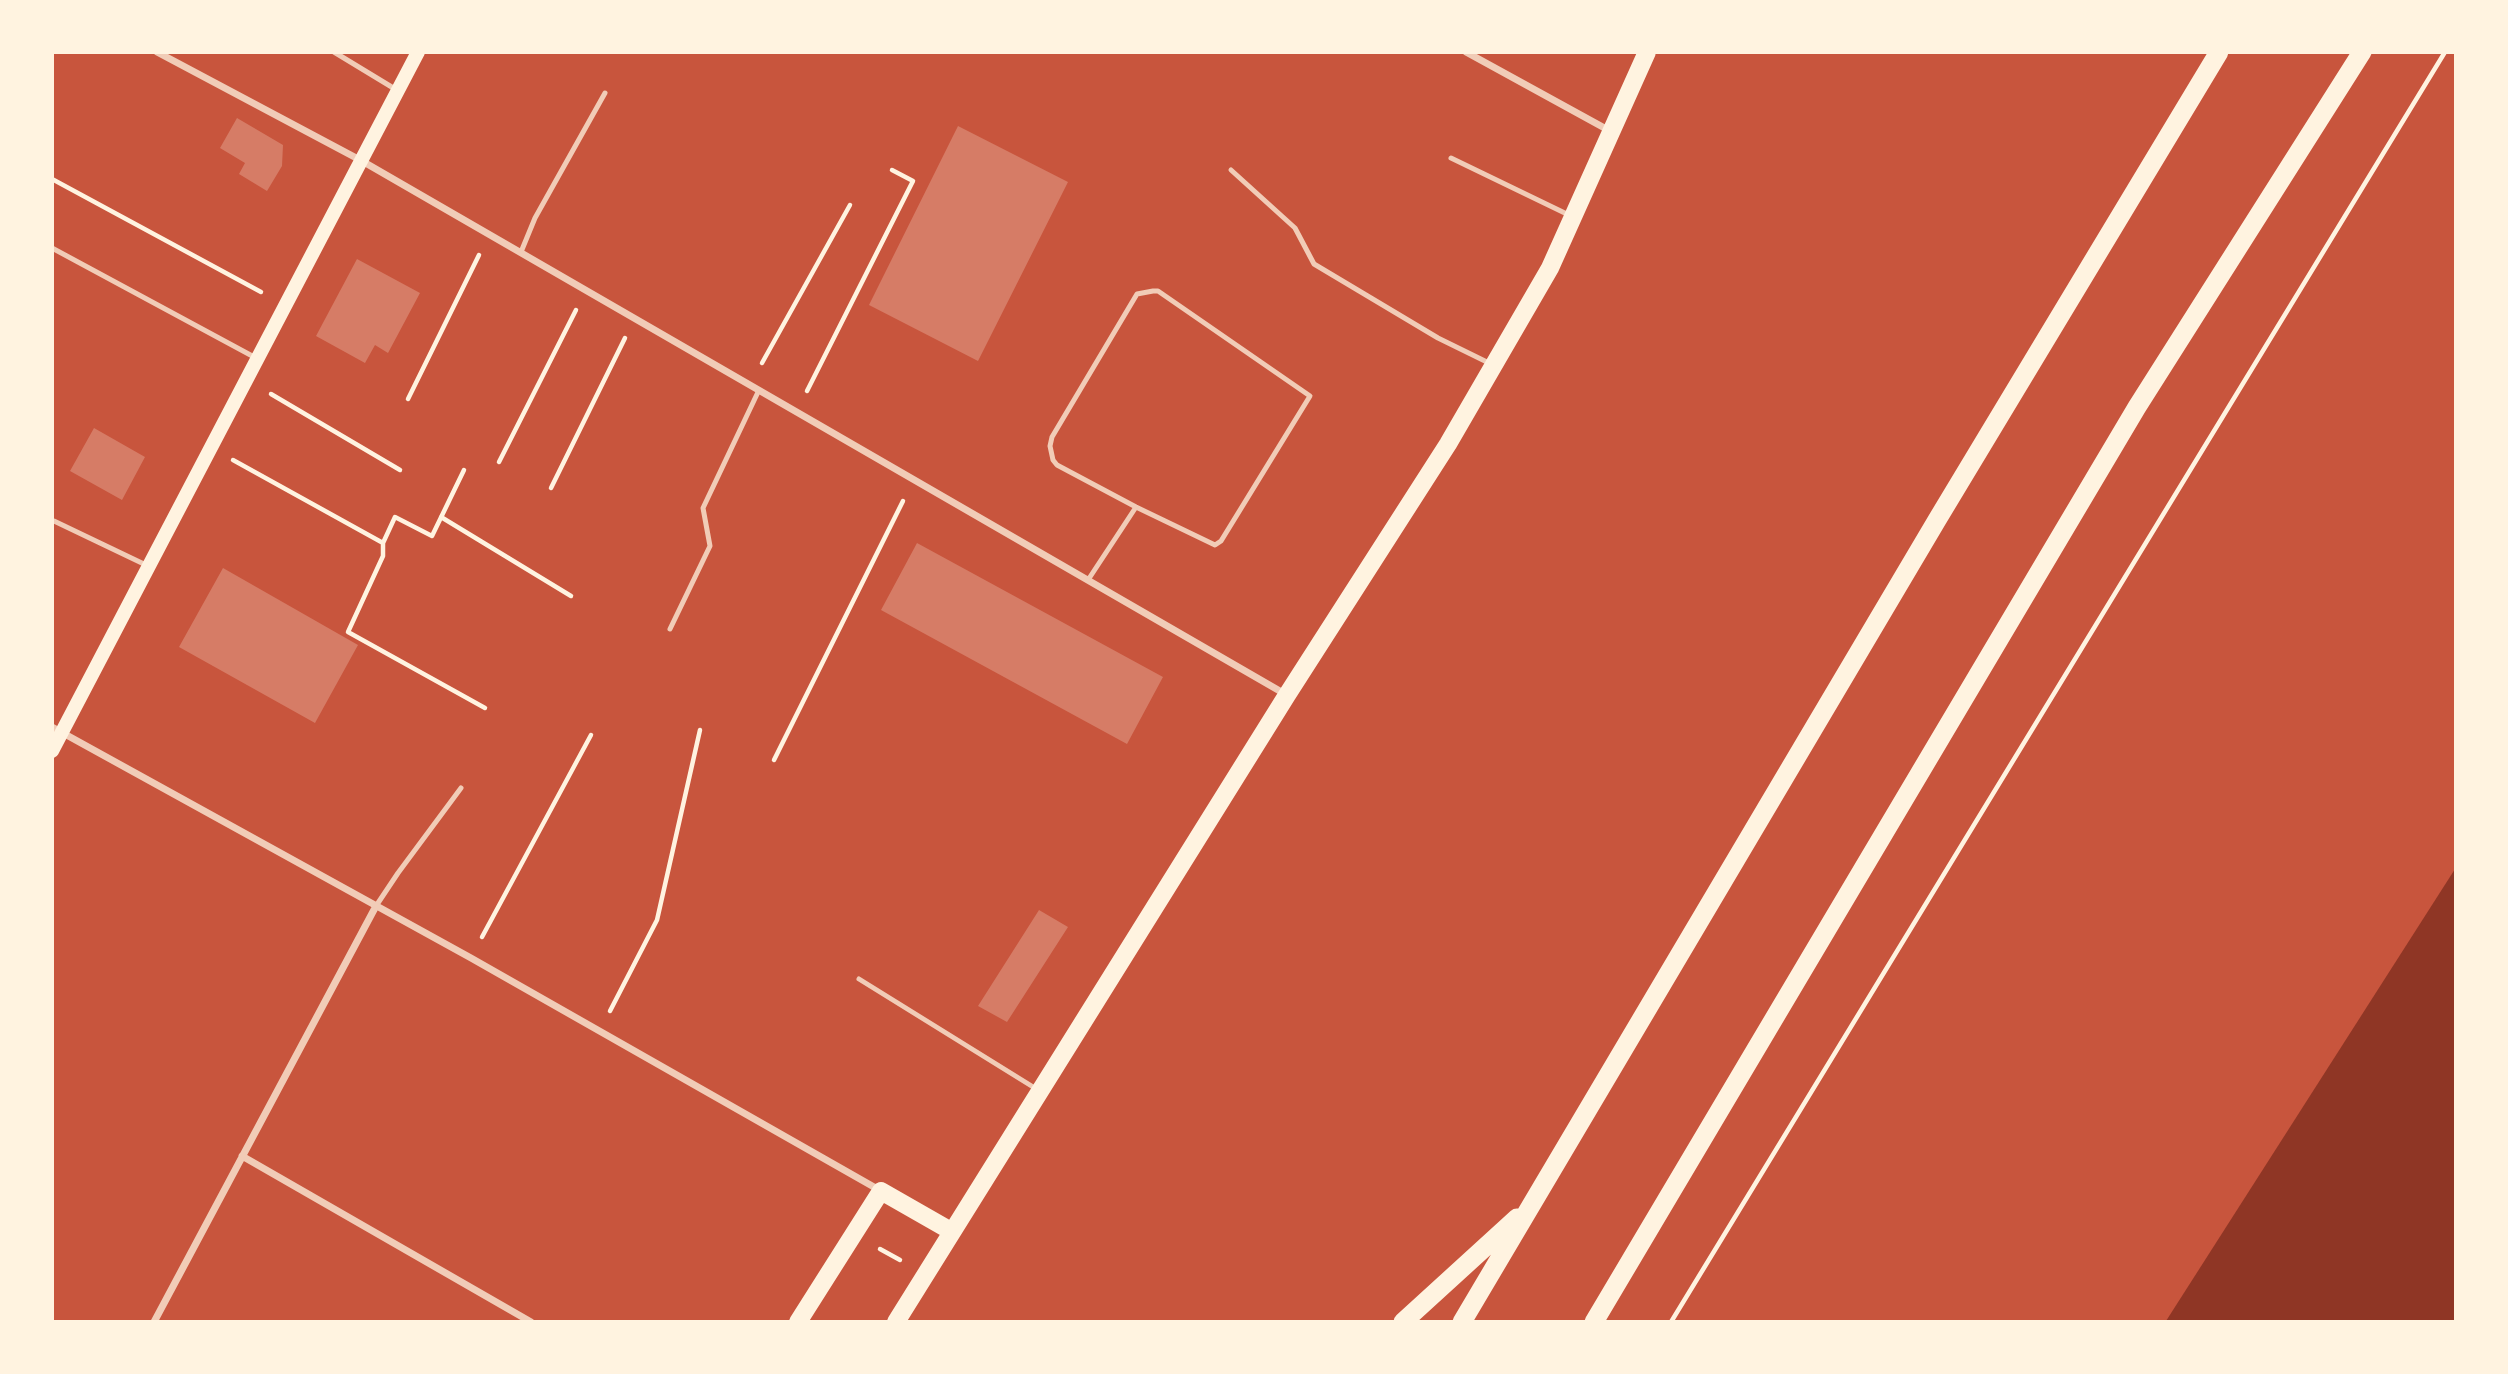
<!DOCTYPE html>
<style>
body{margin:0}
#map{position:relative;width:2508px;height:1374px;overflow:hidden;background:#c8553d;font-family:"Exo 2",sans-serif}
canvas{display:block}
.frame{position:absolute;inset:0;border:54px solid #fff3e0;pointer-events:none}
</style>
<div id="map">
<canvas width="2508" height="1374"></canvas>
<div class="frame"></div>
</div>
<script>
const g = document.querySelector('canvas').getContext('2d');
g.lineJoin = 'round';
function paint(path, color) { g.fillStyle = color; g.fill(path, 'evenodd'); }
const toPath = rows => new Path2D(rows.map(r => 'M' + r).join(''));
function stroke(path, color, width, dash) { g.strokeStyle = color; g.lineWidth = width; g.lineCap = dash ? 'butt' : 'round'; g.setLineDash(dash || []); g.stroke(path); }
const water = toPath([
 [2455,869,2455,1321,2166,1321]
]);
const building = toPath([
 [237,118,283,145,282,166,267,191,239,174,245,163,220,148],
 [958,126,1068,182,978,361,869,305],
 [357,259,420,293,388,353,375,345,365,363,316,336],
 [94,428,145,457,122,500,70,471],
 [917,543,1163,677,1127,744,881,610],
 [223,568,358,645,315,723,179,647],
 [1039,910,1068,927,1007,1022,978,1006]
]);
const path = toPath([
 [52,179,261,292],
 [762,363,850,205],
 [807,391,913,181,892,170],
 [271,394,400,470],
 [408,399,479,255],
 [233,460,383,543,395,517,432,536,464,470],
 [499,462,576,310],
 [551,488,625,338],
 [441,517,571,596],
 [383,543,383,556,348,632,485,708],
 [774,760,903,501],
 [482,937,591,735],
 [610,1011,657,920,700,730],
 [880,1249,900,1260],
 [1671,1322,2445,52]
]);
const service = toPath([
 [334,52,395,89],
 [1451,158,1571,216],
 [1231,170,1295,228,1314,264,1438,338,1491,364],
 [52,248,256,358],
 [521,252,535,218,605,93],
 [1153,291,1158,291,1310,396,1221,541,1215,545,1136,507,1057,465,1053,460,1050,446,1052,437,1137,294,1153,291],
 [54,521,146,565],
 [1088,580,1136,507],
 [670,629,710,546,703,508,759,390],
 [376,906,398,873,461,788],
 [859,979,1038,1090]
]);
const minor = toPath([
 [157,52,362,161,1285,694],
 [1466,52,1610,131],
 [52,727,471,958,881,1191],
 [242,1156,531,1322],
 [154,1322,376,906]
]);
const secondary = toPath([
 [52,751,418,52]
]);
const primary = toPath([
 [798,1322,881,1191,951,1231],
 [896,1322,1287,695,1448,444,1550,268,1647,52]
]);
const trunk = toPath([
 [1403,1322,1517,1218],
 [1462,1322,1937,520,2219,52],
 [1594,1322,2137,407,2362,52]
]);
paint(water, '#8f3625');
paint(building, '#d67c66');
stroke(path, '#fff3e0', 4.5);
stroke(service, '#f1ccb7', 5);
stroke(minor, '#f1ccb7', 7);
stroke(secondary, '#fff3e0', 14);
stroke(primary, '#fff3e0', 18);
stroke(trunk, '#fff3e0', 19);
</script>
